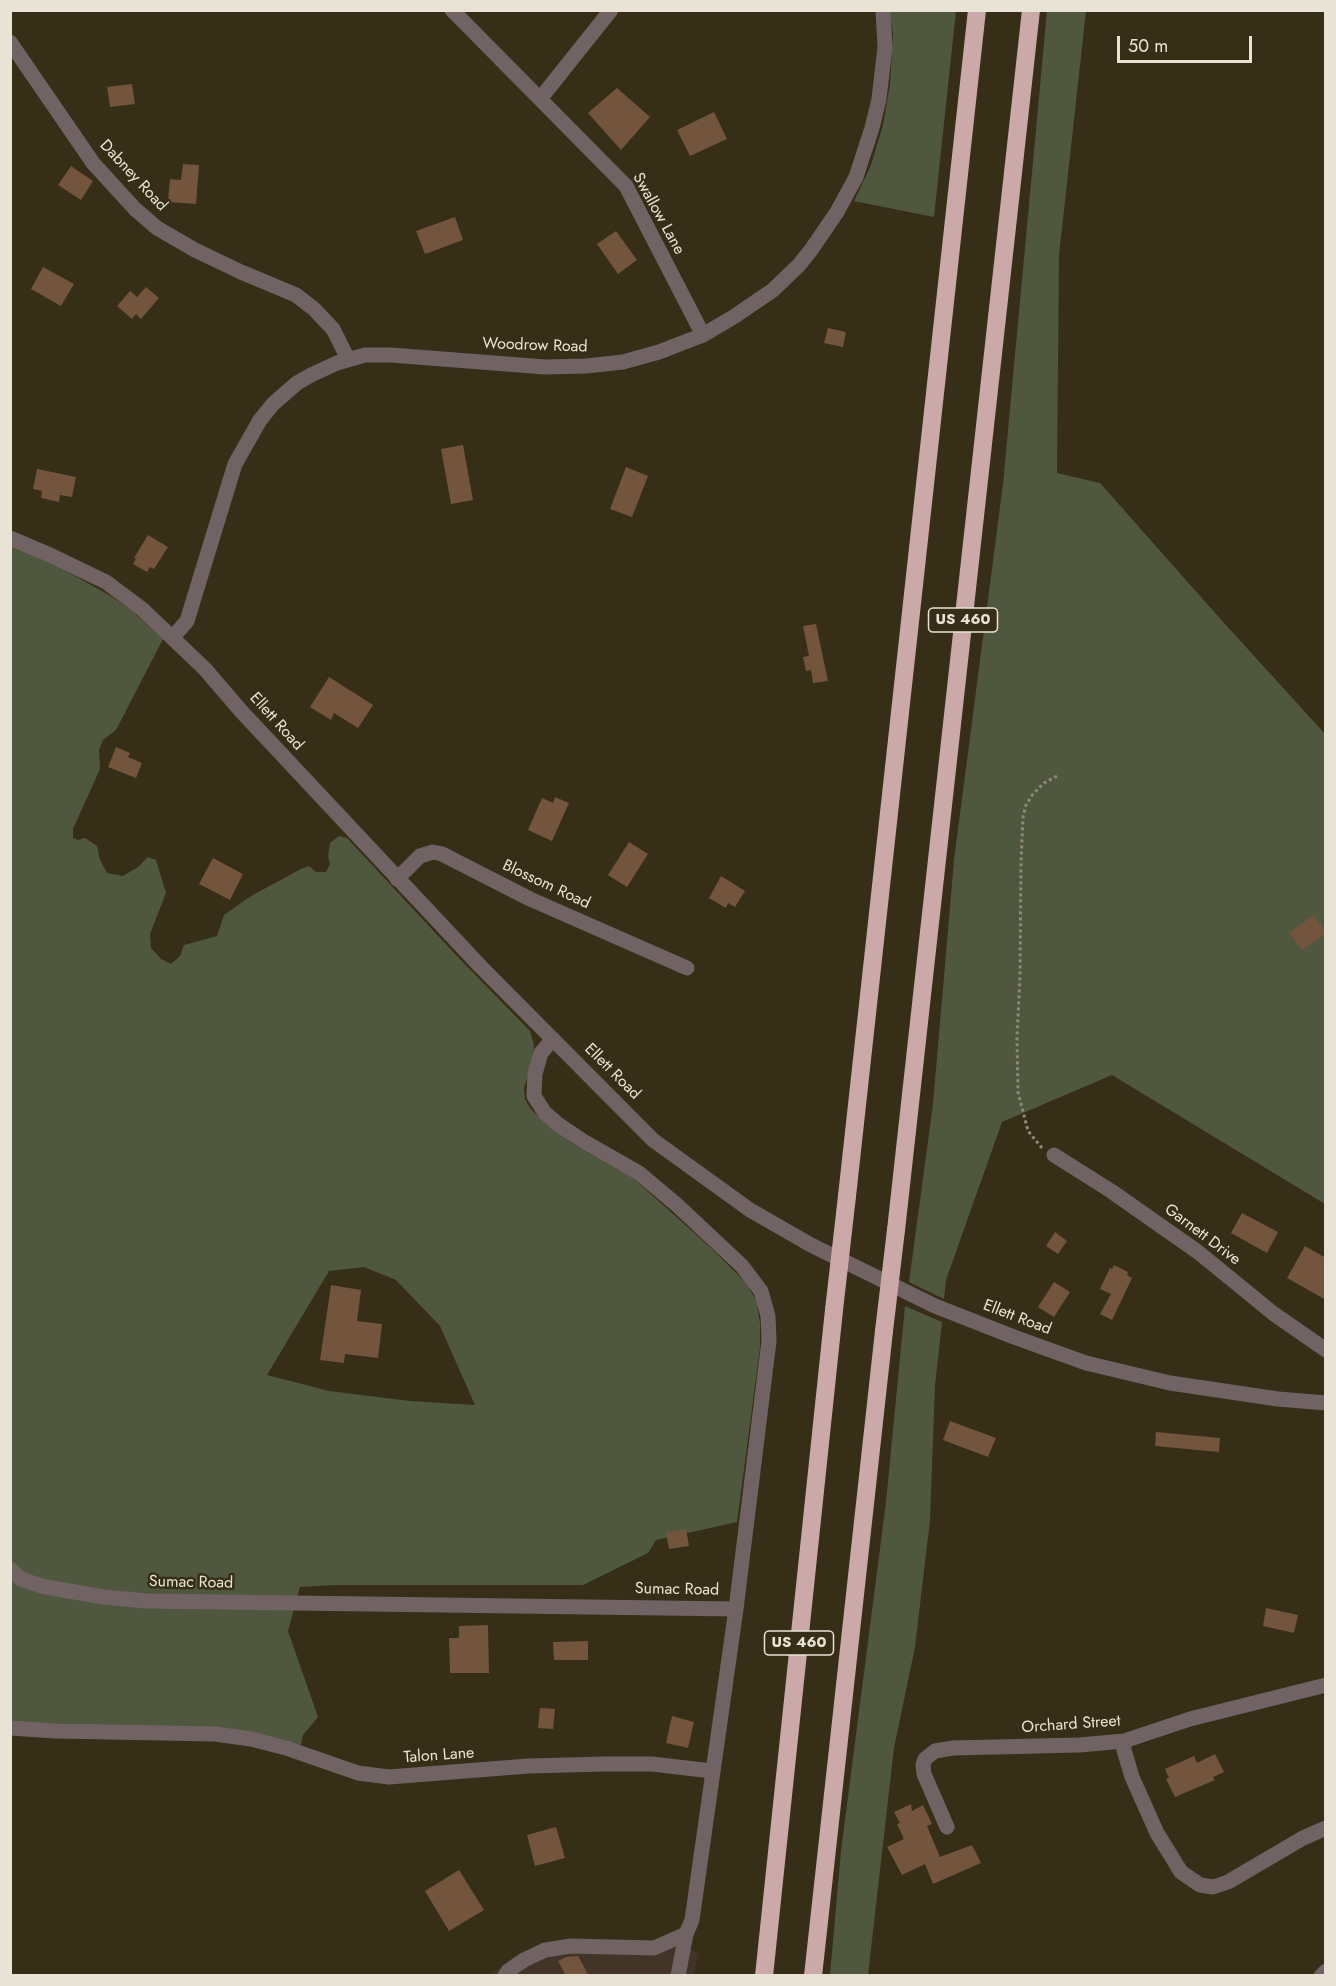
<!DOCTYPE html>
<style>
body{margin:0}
#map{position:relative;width:1336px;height:1986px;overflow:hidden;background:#372e17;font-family:Jost,sans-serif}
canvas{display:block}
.frame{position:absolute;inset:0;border:12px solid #e8e3d5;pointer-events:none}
.scale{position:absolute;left:1117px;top:36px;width:135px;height:27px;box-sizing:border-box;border:3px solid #e8e3d5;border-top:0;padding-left:8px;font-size:18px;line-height:21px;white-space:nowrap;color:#e8e3d5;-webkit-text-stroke:4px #372e17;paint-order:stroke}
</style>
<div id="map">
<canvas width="1336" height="1986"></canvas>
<div class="frame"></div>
<div class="scale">50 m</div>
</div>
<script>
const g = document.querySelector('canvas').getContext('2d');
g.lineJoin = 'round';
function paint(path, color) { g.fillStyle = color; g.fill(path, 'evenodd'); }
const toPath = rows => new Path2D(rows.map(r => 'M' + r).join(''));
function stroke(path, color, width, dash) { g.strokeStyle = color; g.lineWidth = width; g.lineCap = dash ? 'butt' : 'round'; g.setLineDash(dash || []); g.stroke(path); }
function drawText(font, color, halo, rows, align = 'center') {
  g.font = font + ' Jost,sans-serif'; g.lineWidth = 5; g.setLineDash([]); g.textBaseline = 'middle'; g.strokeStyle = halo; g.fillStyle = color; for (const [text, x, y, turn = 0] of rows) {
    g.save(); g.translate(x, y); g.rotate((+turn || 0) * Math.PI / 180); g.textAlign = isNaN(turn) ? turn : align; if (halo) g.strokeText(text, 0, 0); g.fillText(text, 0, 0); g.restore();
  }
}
const commercial = toPath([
 [643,1942,699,1952,694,1975,489,1976,514,1958]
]);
const green = toPath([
 [890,11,956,11,934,217,854,201,871,165,883,125,890,84,893,35],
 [1047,11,1086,11,1059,255,1057,473,1100,483,1216,614,1325,734,1325,1204,1112,1075,1002,1122,946,1280,944,1299,909,1282,933,1104,954,860,1003,484],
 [10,546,57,566,109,595,131,610,163,639,116,730,103,740,99,750,100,769,73,829,73,838,78,840,85,838,97,846,100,860,107,873,123,876,138,867,148,857,156,860,166,893,150,934,151,948,161,959,171,964,180,956,184,945,217,936,224,915,251,896,301,869,309,866,316,872,326,872,330,864,328,856,330,843,339,836,347,838,456,955,530,1031,534,1045,533,1060,524,1088,525,1099,530,1108,543,1121,576,1146,633,1178,711,1248,746,1283,756,1300,760,1323,760,1348,737,1522,656,1540,648,1553,583,1585,335,1585,300,1587,288,1631,318,1717,303,1735,300,1749,11,1722],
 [364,1267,396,1280,440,1326,475,1405,410,1401,329,1391,267,1375,329,1271],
 [905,1306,942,1322,935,1386,930,1520,915,1647,894,1748,868,1975,830,1975,841,1851,886,1502]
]);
const building = toPath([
 [132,84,135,104,110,107,107,87],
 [617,88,650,117,621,150,588,113],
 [714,112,727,139,690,156,677,130],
 [183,164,199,165,196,204,168,202,170,179,181,180],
 [71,166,93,181,81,200,58,185],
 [455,217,463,240,425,254,416,231],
 [616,231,637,260,618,274,597,244],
 [43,267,74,284,61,306,31,289],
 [146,287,159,298,141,319,136,314,132,319,117,306,130,291,137,297],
 [828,328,846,332,843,347,824,343],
 [463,445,473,500,451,504,441,449],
 [626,467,648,476,632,517,610,509],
 [37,469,76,477,72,497,60,495,59,502,41,498,42,491,33,489],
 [148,535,168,547,154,569,150,567,147,572,133,564,136,559,134,558],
 [816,624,828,681,813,683,811,670,806,671,803,657,809,656,803,626],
 [329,677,373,705,358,728,334,713,331,720,310,707],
 [116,747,130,753,128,757,142,763,136,778,108,767],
 [555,797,569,803,552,841,528,830,542,798,553,803],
 [629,842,648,854,627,887,608,875],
 [213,858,243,874,230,900,199,884],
 [721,876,745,891,735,907,728,903,726,908,709,898],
 [1314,915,1326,933,1302,950,1289,933],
 [1242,1213,1278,1232,1267,1253,1231,1233],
 [1055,1232,1067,1241,1058,1254,1046,1246],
 [1305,1246,1326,1258,1326,1300,1287,1278],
 [1114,1265,1128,1272,1127,1275,1132,1278,1112,1320,1100,1314,1111,1294,1100,1289,1110,1268,1112,1269],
 [1054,1282,1070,1292,1054,1317,1038,1307],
 [331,1285,361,1290,357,1321,382,1324,378,1358,345,1354,344,1363,320,1360],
 [950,1421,996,1438,988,1457,943,1440],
 [1156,1432,1220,1438,1219,1452,1155,1446],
 [686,1529,689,1546,669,1549,666,1533],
 [1266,1608,1298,1615,1294,1633,1263,1626],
 [488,1625,489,1673,450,1673,449,1638,459,1638,459,1626],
 [588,1641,588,1660,554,1660,553,1642],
 [540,1708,555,1709,553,1729,538,1728],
 [672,1716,694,1722,688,1748,666,1743],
 [1215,1754,1224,1772,1213,1777,1215,1780,1175,1797,1166,1779,1169,1778,1165,1769,1194,1756,1197,1763],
 [911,1804,912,1811,923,1805,932,1824,927,1826,940,1857,972,1845,981,1863,933,1884,925,1864,902,1875,887,1847,904,1839,897,1824,900,1823,894,1812],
 [556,1827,565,1858,535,1866,527,1835],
 [459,1870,484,1910,449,1931,425,1891],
 [578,1956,589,1976,566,1976,558,1961,566,1957]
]);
const path = toPath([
 [1042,1148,1028,1131,1018,1092,1017,1038,1020,977,1021,861,1023,817,1026,805,1033,794,1044,783,1057,776]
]);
const minor = toPath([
 [452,10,626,186,703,335],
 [10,42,93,163,135,209,157,228,195,250,241,272,296,295,314,309,333,329,348,359],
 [540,99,611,10],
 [10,538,50,555,106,582,142,609,205,669,241,711,481,967,653,1140,750,1210,811,1245,935,1306,1014,1337,1086,1363,1170,1383,1278,1399,1326,1403],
 [173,637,187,621,235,464,260,420,273,404,297,383,311,375,337,363,365,355,391,355,545,367,586,366,623,362,659,352,703,335,735,316,773,290,799,265,811,250,837,212,856,177,872,128,879,99,885,47,883,10],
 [397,879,420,856,433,852,442,854,530,899,687,968],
 [553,1039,541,1053,535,1074,534,1096,545,1113,559,1125,583,1141,639,1173,677,1205,742,1266,761,1291,768,1316,769,1341,736,1609,692,1920,686,1934,678,1976],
 [1054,1155,1111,1191,1198,1252,1274,1314,1326,1350],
 [10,1569,21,1579,41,1586,103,1597,147,1601,736,1609],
 [10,1728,55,1731,215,1734,251,1739,286,1748,358,1773,389,1777,528,1766,604,1764,652,1764,712,1771],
 [1124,1741,1124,1750,1132,1777,1157,1833,1181,1872,1200,1885,1213,1887,1228,1882,1303,1838,1326,1828],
 [947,1827,924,1774,923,1765,925,1759,935,1751,953,1748,1079,1745,1124,1741,1190,1719,1326,1685],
 [505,1976,508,1971,524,1960,545,1950,571,1946,654,1948,686,1934],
 [1321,1976,1326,1971]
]);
const highway = toPath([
 [847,1196,977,10],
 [896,1230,1031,10],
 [764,1976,834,1310],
 [813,1976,884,1331]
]);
const highwayBridge = toPath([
 [834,1310,847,1196],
 [884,1331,896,1230]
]);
const shields = [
 [963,620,69],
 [799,1643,69]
];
const shieldNames = [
 ["US 460",963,620],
 ["US 460",799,1643]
];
const streetNames = [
 ["Dabney Road",133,176,47],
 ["Swallow Lane",658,214,61],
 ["Woodrow Road",535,346,2],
 ["Ellett Road",276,722,48],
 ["Blossom Road",546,885,25],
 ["Ellett Road",612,1072,45],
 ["Garnett Drive",1202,1235,37],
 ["Ellett Road",1017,1318,21],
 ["Sumac Road",191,1583,1],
 ["Sumac Road",677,1590,1],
 ["Orchard Street",1071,1725,-4],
 ["Talon Lane",439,1756,-4]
];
paint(commercial, '#423426');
paint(green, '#50573f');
paint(building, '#73543d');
stroke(path, '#908976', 3, [3, 3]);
stroke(minor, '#716363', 15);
stroke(highway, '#cba9a9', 18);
stroke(highwayBridge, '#cba9a9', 18);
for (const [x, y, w] of shields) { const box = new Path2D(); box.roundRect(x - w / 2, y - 12, w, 24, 4.5); g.fillStyle = '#372e17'; g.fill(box); stroke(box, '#e8e3d5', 1.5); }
drawText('bold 15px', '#e8e3d5', null, shieldNames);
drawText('16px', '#e8e3d5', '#372e17', streetNames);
</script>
